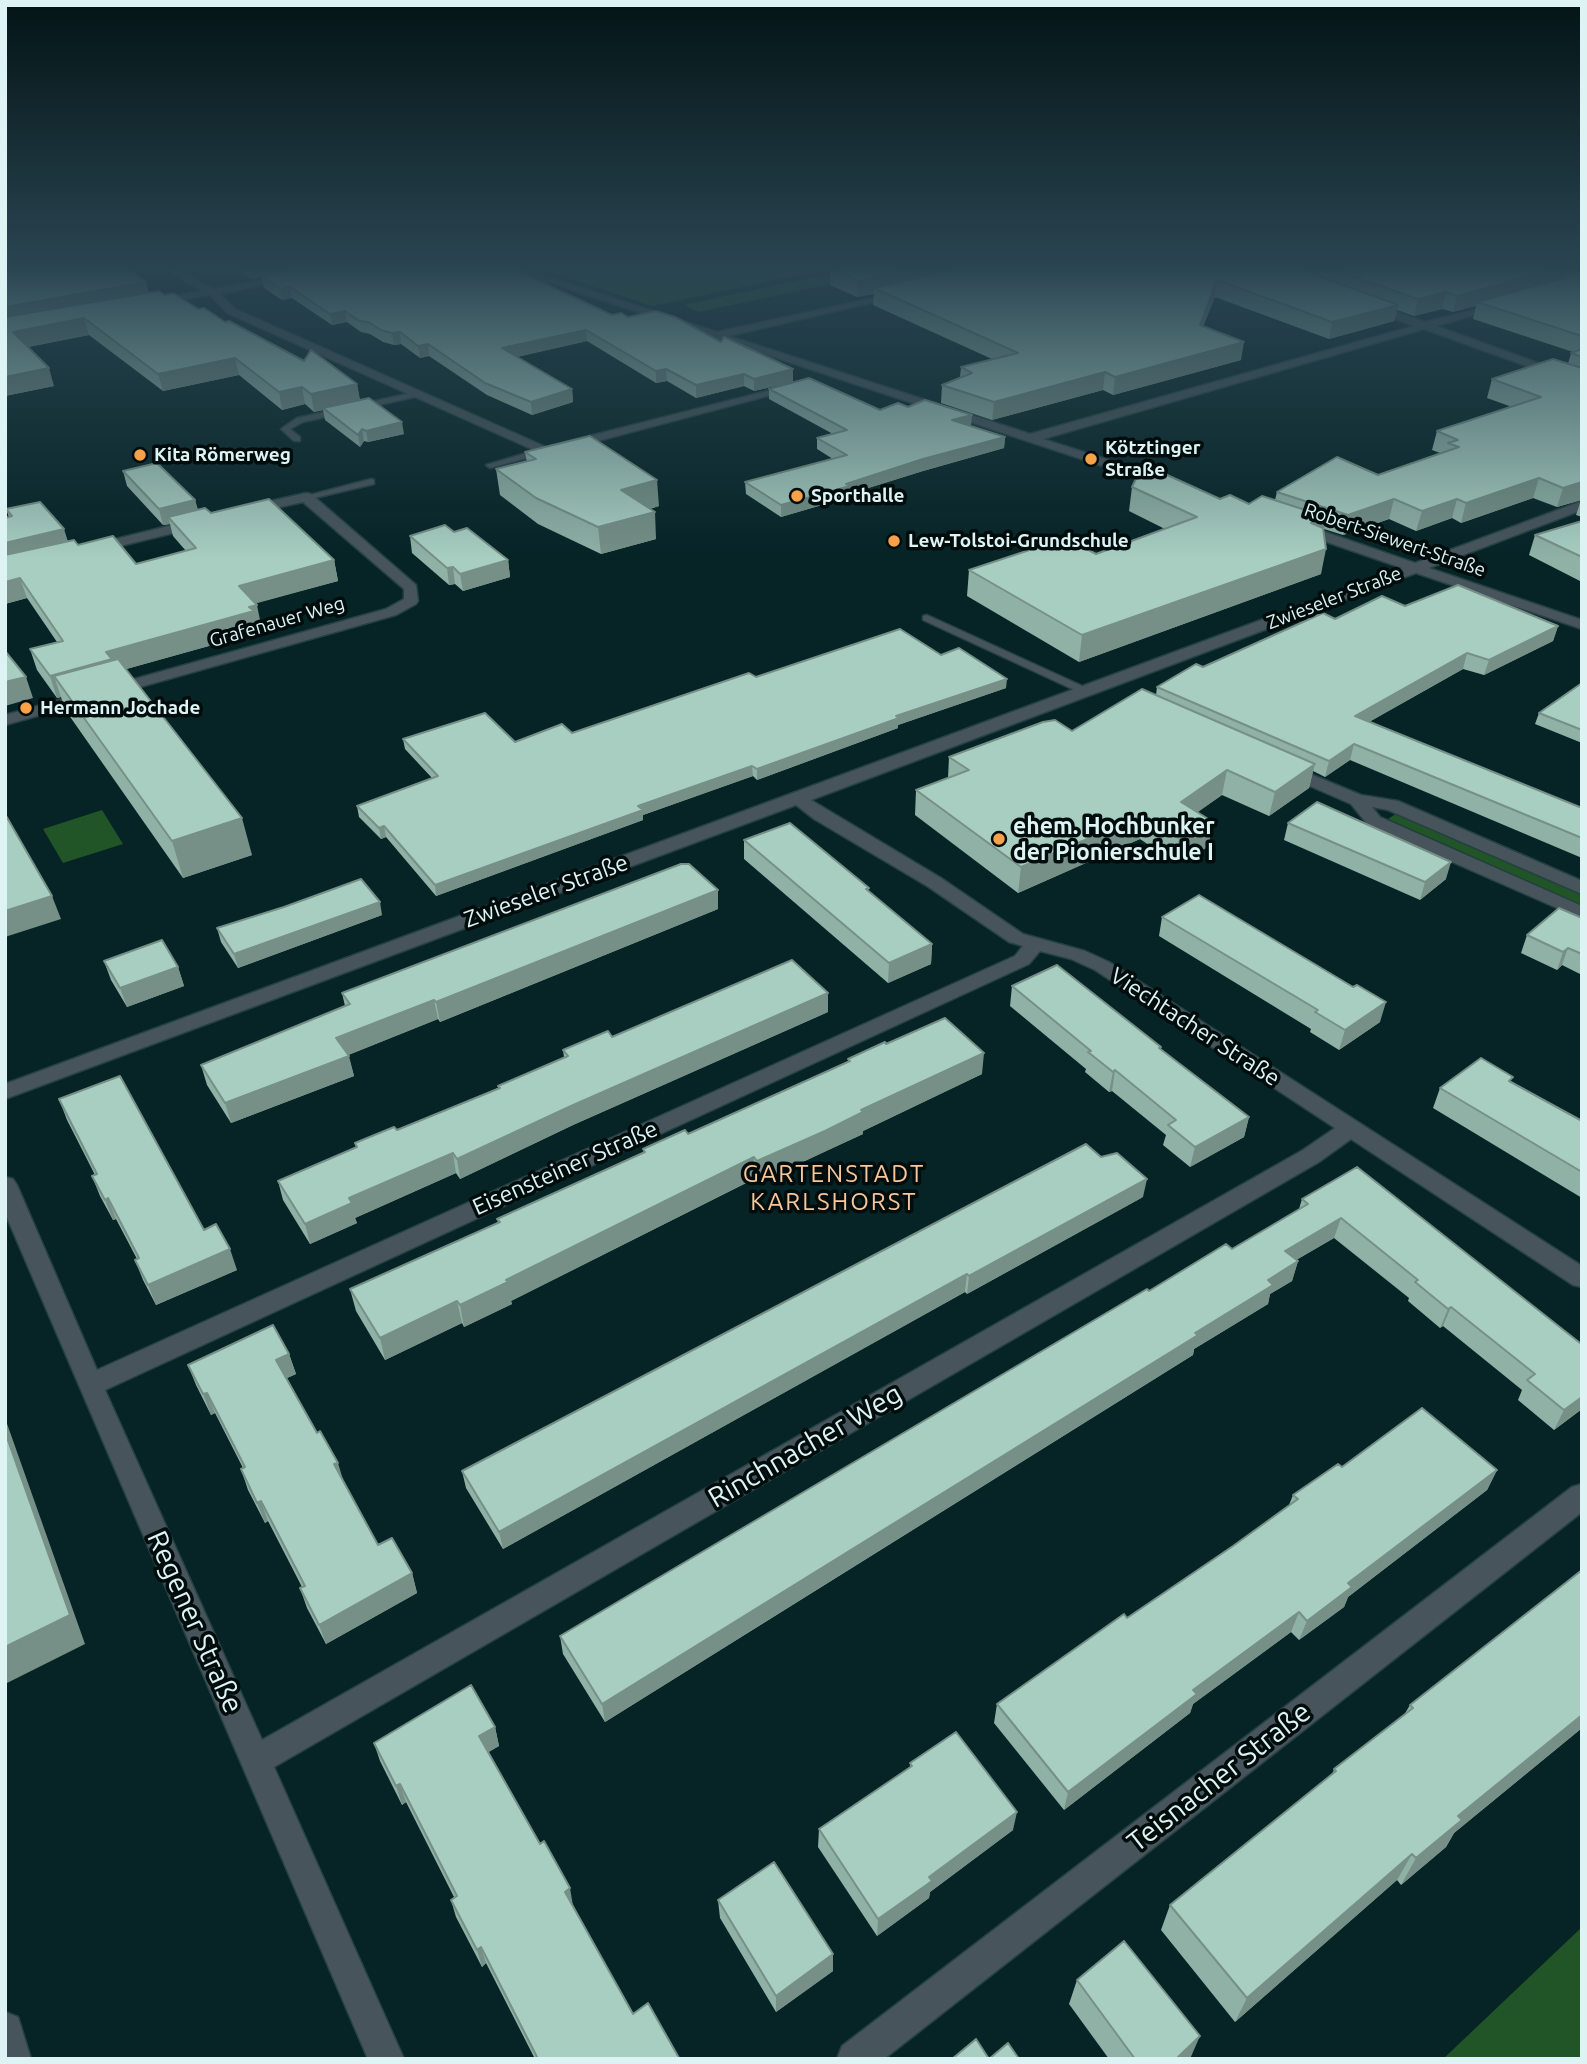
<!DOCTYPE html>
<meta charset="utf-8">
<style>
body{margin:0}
#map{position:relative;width:1587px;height:2064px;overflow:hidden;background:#062426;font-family:Ubuntu,sans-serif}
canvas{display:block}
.frame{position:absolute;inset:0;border:7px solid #def3f4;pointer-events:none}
</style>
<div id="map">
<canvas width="1587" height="2064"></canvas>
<div class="frame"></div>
</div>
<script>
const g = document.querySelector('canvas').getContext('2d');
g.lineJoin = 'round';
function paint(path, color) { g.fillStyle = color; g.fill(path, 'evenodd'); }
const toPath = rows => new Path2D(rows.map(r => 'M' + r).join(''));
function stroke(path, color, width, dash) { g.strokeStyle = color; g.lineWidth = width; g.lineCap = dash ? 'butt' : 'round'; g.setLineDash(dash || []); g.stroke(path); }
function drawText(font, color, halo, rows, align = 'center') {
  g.font = font + ' Ubuntu,sans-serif'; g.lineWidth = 7; g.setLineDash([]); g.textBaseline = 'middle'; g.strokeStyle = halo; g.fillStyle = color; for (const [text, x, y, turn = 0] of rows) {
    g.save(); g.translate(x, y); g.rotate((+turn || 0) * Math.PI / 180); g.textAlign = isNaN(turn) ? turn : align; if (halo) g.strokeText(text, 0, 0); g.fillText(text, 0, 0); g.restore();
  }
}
const green = toPath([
 [544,270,773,271,821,270,652,306],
 [833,273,848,280,699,312,684,305],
 [102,810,123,844,63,863,43,829],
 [1397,813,1582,894,1582,905,1388,819],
 [1582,1927,1582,2059,1443,2059]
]);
const service = toPath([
 [416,392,419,392,419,396,303,422,290,429,300,437,300,441,294,441,281,429,297,418,416,392],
 [543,448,547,451,546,453,490,468,486,465,543,448],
 [371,479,374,480,374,484,306,500,302,497,371,479],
 [927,615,1091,690,1092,692,1091,694,1083,694,923,620,923,616,927,615]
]);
const minor = toPath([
 [166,270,179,270,213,289,314,270,337,270,220,294,235,309,546,447,795,384,801,387,545,455,227,313,210,295,148,305,148,301,202,291,166,270],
 [511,270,527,270,717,332,905,291,905,295,729,336,1030,434,1414,326,1366,308,1365,306,1370,303,1425,322,1506,302,1506,306,1436,326,1582,379,1582,386,1424,329,1043,439,1168,479,1169,482,1163,486,511,270],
 [306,493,311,494,416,585,418,601,416,604,396,615,5,725,5,715,386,609,404,599,404,589,303,502,249,514,242,510,244,507,306,493],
 [1582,501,1582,510,1429,568,1582,620,1582,629,1416,573,811,800,941,878,1023,934,1085,951,1109,962,1582,1266,1582,1287,1573,1285,1351,1139,1319,1162,274,1767,404,2059,368,2059,5,1213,5,1177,13,1179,17,1185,97,1370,1015,956,1023,946,1009,942,927,886,814,819,796,805,5,1099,5,1084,1402,568,1292,530,1292,524,1302,524,1415,563,1582,501],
 [1040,951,1071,959,1095,970,1335,1128,1303,1150,262,1740,105,1390,1029,964,1040,951],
 [197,519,204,523,202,526,92,553,85,549,87,546,197,519],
 [1286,764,1361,795,1398,801,1582,881,1582,894,1388,810,1372,807,1380,817,1582,906,1582,919,1368,825,1351,804,1280,773,1277,769,1280,765,1286,764],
 [1582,1484,1582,1512,884,2059,837,2059,842,2046,1572,1487,1582,1484],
 [5,2012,18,2017,31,2059,5,2059,5,2012]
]);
const wall = toPath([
 [5,270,146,282,148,293,165,295,198,309,304,361,357,384,360,400,404,434,368,442,364,441,360,447,325,420,323,410,314,412,305,404,282,410,239,375,163,391,89,335,28,347,54,386,5,396],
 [239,270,516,270,612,315,628,317,793,382,754,391,744,386,696,398,667,381,656,383,587,341,517,357,572,389,573,402,532,415,487,395,429,356,420,358,401,344,394,345,383,342,370,334,361,332,347,322,332,325,292,298,282,300,264,288,262,277,252,279],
 [830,270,1582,270,1582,517,1576,515,1581,500,1557,507,1533,498,1461,523,1452,518,1416,531,1389,519,1343,535,1324,529,1321,574,1079,662,967,596,969,570,1096,554,1165,529,1129,511,1132,487,1249,504,1275,500,1277,492,1378,475,1440,453,1432,450,1437,431,1512,407,1487,398,1492,379,1568,364,1571,353,1573,352,1473,319,1476,306,1453,312,1442,309,1414,316,1397,310,1394,321,1329,339,1215,297,1203,326,1241,360,1113,395,1103,390,992,420,941,403,942,385,960,377,961,367,992,359,873,305,874,294,857,297,830,285],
 [769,389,971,426,1005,437,1004,448,923,471,849,494,849,497,781,517,746,494,745,482,833,459,817,449,817,438,833,434,769,399],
 [525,452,659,506,650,509,656,539,601,554,538,524,500,495,496,469,527,462],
 [123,471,195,500,198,510,211,513,334,560,338,581,255,603,261,625,258,626,259,632,126,669,252,855,183,878,66,711,61,697,57,698,37,670,30,649,57,642,27,598,5,604,5,518,9,517,6,509,68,541,136,564,186,551,173,536,170,524,163,525,127,486],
 [1582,521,1582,580,1580,581,1529,555,1535,535],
 [454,532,508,560,510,577,463,591,455,584,449,585,412,553,410,536],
 [1405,606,1558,626,1553,641,1484,675,1463,669,1369,722,1582,808,1582,858,1350,760,1325,777,1313,771,1309,788,1269,816,1222,795,1197,812,1213,822,1208,847,1175,863,1140,839,1018,893,915,815,916,790,948,778,949,757,1072,731,1156,695,1157,687,1203,667,1335,619],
 [941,655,1006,688,898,725,898,728,757,780,753,776,643,815,643,820,436,896,386,837,381,839,359,817,357,806,432,778,405,749,403,739,515,742,572,733,756,677],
 [1582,683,1582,743,1535,724,1539,713],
 [1288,823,1446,879,1420,900,1284,840],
 [744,840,869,888,868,891,932,944,931,964,888,983,744,859],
 [718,909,440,1022,438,1019,348,1055,354,1076,231,1123,207,1085,201,1065,345,1006,342,993],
 [382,915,238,968,221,942,217,928],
 [1162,917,1380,1022,1339,1050,1310,1032,1311,1029,1159,936],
 [1582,918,1582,975,1562,965,1557,970,1521,953,1527,935],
 [104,961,178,967,184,986,127,1007,111,980],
 [1012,986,1161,1047,1160,1050,1249,1117,1244,1137,1190,1167,1163,1145,1166,1135,1112,1091,1109,1092,1085,1072,1086,1069,1010,1006],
 [828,1012,573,1125,460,1179,456,1173,355,1218,357,1223,310,1244,283,1200,278,1181,356,1147,355,1143,397,1130,498,1088,498,1086,564,1057,563,1050,612,1037],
 [886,1044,982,1074,863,1131,863,1134,824,1152,758,1183,754,1179,511,1301,512,1304,464,1327,462,1323,385,1360,356,1311,350,1289,498,1223,497,1219,644,1152,643,1149,688,1134,848,1062,848,1059],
 [1511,1082,1582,1121,1582,1198,1433,1108,1440,1088],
 [59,1099,204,1230,237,1270,156,1305,143,1280,135,1260,137,1259,116,1219,113,1220,100,1196,92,1176,95,1175,67,1120],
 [1357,1167,1582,1409,1554,1430,1518,1400,1522,1390,1443,1326,1440,1328,1408,1301,1409,1298,1334,1238,1296,1260,1298,1261,1292,1281,1270,1294,1268,1304,1194,1349,1193,1355,605,1722,563,1654,560,1636,1149,1291,1232,1249,1299,1209,1302,1199],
 [1143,1197,967,1294,965,1292,503,1549,466,1488,462,1471],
 [289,1354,296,1374,287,1378,378,1545,412,1573,417,1593,326,1644,307,1608,300,1588,302,1587,268,1521,265,1523,248,1490,241,1469,243,1468,215,1413,211,1415,196,1385,188,1365],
 [1342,1467,1497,1470,1487,1490,1348,1597,1344,1607,1299,1640,1291,1632,1193,1704,1190,1713,1064,1810,994,1723,997,1704,1127,1618,1233,1546,1289,1505,1293,1495],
 [1582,1570,1582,1728,1454,1833,1446,1847,1401,1885,1397,1880,1235,2022,1161,1930,1170,1905,1332,1775,1334,1769,1404,1715,1410,1705],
 [495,1727,499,1746,488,1752,573,1906,633,2014,679,2059,535,2059,486,1963,482,1967,456,1917,451,1900,454,1897,406,1802,402,1805,380,1761,374,1743],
 [910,1763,1013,1830,930,1892,929,1898,877,1936,818,1847,819,1829,910,1768],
 [718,1900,833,1954,833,1971,776,2012,720,1918],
 [1077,1980,1190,2059,1109,2059,1069,2004]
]);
const shadedWall = toPath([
 [250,270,298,270,252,279],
 [905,270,975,270,874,288,874,294,857,297,858,281],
 [1552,270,1582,270,1582,277,1477,302,1476,306,1453,312,1457,296],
 [1217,280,1215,297,1197,342,1200,325],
 [146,282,150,298,5,324,5,307],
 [290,287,292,298,282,300,280,289],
 [1446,292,1442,309,1414,316,1418,299],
 [1398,305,1394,321,1329,339,1332,322],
 [345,311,347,322,332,325,330,314],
 [84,318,89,335,18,349,13,332],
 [586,330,587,341,503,360,502,348],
 [400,332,401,344,394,345,392,333],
 [1244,342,1241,360,1113,395,1115,377],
 [428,344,429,356,420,358,418,346],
 [235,358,239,375,163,391,158,374],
 [49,368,54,386,5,396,5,377],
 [666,369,667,381,656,383,656,371],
 [793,369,793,382,754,391,754,379],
 [1105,372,1103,390,992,420,994,402],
 [744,374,744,386,696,398,696,385],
 [357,384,360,402,323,408,323,410,314,412,311,394],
 [302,387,305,404,282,410,279,392],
 [572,389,573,402,532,415,531,402],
 [972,415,971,426,952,420],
 [402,422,404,434,368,442,366,431],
 [362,429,364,441,360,447,358,435],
 [1005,437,1004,448,923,471,849,494,849,497,781,517,781,505,923,459],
 [1539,478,1533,498,1461,523,1466,503],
 [657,480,659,506,623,516,621,490],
 [1582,482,1581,500,1557,507,1563,488],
 [1394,499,1389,519,1343,535,1348,515],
 [1457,499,1452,518,1416,531,1422,511],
 [195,500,199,517,168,517,170,524,163,525,159,509],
 [655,512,656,539,601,554,598,527],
 [1327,517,1321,542,1311,523],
 [64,529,70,548,5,564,5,543],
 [1326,549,1321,574,1079,662,1082,635],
 [334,560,338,581,243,607,239,586],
 [508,560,510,577,463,591,460,574],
 [453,567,455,584,449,585,447,568],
 [20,578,27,598,5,604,5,582],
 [257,605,261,625,258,626,259,632,116,672,54,676,61,697,57,698,50,676,106,652],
 [1558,626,1553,641,1484,675,1489,660],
 [1467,653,1463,669,1351,732,1355,716],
 [26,677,33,698,5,706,5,682],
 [1007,679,1006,688,898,725,898,728,757,780,757,769,896,716],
 [1354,744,1350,760,1325,777,1329,761],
 [1315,764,1309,788,1269,816,1275,792],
 [752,766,753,776,643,815,643,820,436,896,435,885,638,806],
 [1227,770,1222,795,1177,827,1181,802],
 [1144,815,1140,839,1018,893,1021,867],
 [242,818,252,855,183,878,172,841],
 [1213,822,1208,847,1175,863,1179,838],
 [384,826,386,837,381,839,379,828],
 [1451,862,1446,879,1420,900,1425,882],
 [718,890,718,909,440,1022,436,1002],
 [52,896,61,919,5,937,5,911],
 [380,902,382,915,238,968,234,954],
 [932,944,931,964,888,983,889,963],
 [1568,948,1562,965,1557,970,1563,952],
 [178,967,184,986,127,1007,120,988],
 [828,993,828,1012,573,1125,460,1179,457,1159,571,1106],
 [434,1000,438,1019,341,1058,336,1038],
 [1386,1002,1380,1022,1339,1050,1345,1030],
 [984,1053,982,1074,863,1131,863,1134,824,1152,758,1183,757,1161,861,1110],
 [349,1056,354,1076,231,1123,225,1103],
 [1115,1070,1112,1091,1109,1092,1113,1072],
 [1249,1117,1244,1137,1190,1167,1195,1147],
 [453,1153,456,1173,355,1218,357,1223,310,1244,305,1224,349,1198],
 [754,1157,754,1179,511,1301,512,1304,464,1327,460,1305,506,1280],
 [1147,1179,1143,1197,967,1294,969,1276],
 [108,1198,116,1219,113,1220,105,1200],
 [1341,1218,1334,1238,1279,1270,1285,1251],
 [230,1249,237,1270,156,1305,148,1285],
 [1298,1261,1292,1281,1270,1294,1268,1304,1194,1349,1193,1355,605,1722,602,1704,1195,1333,1268,1280],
 [967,1274,965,1292,503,1549,499,1532],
 [457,1301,462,1323,385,1360,380,1338],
 [1451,1307,1443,1326,1440,1328,1448,1309],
 [289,1354,296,1374,283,1380,276,1360],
 [207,1393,215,1413,211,1415,203,1394],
 [1582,1397,1582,1409,1554,1430,1564,1410],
 [5,1418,85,1644,5,1684],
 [338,1463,344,1483,334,1464],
 [1497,1470,1487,1490,1348,1597,1344,1607,1299,1640,1307,1621,1348,1583],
 [261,1501,268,1521,265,1523,257,1503],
 [412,1573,417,1593,326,1644,319,1625],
 [1299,1612,1291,1632,1193,1704,1190,1713,1064,1810,1068,1792,1193,1690],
 [1582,1715,1582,1728,1454,1833,1446,1847,1401,1885,1416,1858,1458,1816],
 [495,1727,499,1746,484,1755,479,1736],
 [400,1784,406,1802,402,1805,396,1786],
 [1017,1812,1013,1830,930,1892,929,1898,877,1936,878,1919,929,1877],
 [1412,1854,1397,1880,1235,2022,1247,1998],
 [570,1888,573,1906,568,1909,565,1892],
 [481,1947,486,1963,482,1967,477,1950],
 [833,1954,833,1971,776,2012,776,1996],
 [1200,2036,1190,2059,1176,2059]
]);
const building = toPath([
 [5,270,131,270,146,282,5,307,5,270],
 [292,270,516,270,612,315,621,313,628,317,656,311,675,317,721,342,724,337,793,369,754,379,744,374,696,385,666,369,656,371,586,330,502,348,572,389,531,402,485,383,428,344,418,346,400,332,392,333,381,330,368,322,359,321,345,311,330,314,290,287,280,289,262,276,292,270],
 [834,270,905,270,858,281,834,270],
 [950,270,1302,270,1398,305,1332,322,1217,280,1200,325,1244,342,1115,377,1105,372,994,402,942,385,972,373,961,367,1018,353,874,288,950,270],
 [1334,270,1552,270,1457,296,1446,292,1418,299,1334,270],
 [1582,273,1582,336,1477,302,1582,273],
 [159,291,165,295,173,293,198,309,204,308,225,322,229,321,304,361,311,350,357,384,311,394,302,387,279,392,235,358,158,374,84,318,13,332,49,368,5,377,5,317,159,291],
 [1582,349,1582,357,1571,353,1582,349],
 [1553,359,1582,368,1582,482,1563,488,1539,478,1466,503,1457,499,1422,511,1394,499,1348,515,1277,492,1337,457,1378,475,1459,447,1448,443,1458,440,1437,431,1541,397,1492,379,1553,359],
 [809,378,880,410,898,403,908,407,925,400,972,415,952,420,1005,437,923,459,846,484,850,486,781,505,745,482,847,455,817,438,847,430,769,389,809,378],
 [369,398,402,422,366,431,362,429,358,435,323,408,369,398],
 [590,436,657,480,621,490,655,512,598,527,536,498,496,469,536,459,525,452,590,436],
 [157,463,195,500,159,509,123,471,157,463],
 [1143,464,1220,499,1230,495,1249,504,1262,496,1327,517,1311,523,1323,528,1326,549,1082,635,969,570,1066,538,1096,554,1197,517,1132,487,1143,464],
 [269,499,334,560,239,586,257,605,249,607,254,611,106,652,112,659,50,676,30,649,63,641,20,578,5,582,5,555,74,540,78,545,113,536,136,564,196,548,168,517,205,508,211,513,269,499],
 [40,502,64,529,5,543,5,518,12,516,6,509,40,502],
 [1582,521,1582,557,1535,535,1582,521],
 [445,525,454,532,467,528,508,560,460,574,453,567,447,568,410,536,445,525],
 [1458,585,1558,626,1489,660,1467,653,1355,716,1582,808,1582,838,1354,744,1329,761,1157,687,1196,664,1203,667,1323,613,1335,619,1382,596,1405,606,1458,585],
 [900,629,941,655,959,648,1007,679,896,716,899,718,757,769,752,766,638,806,643,810,435,885,384,826,379,828,357,806,438,776,403,739,485,713,515,742,562,724,572,733,749,673,756,677,900,629],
 [5,651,26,677,5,682,5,651],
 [118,659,242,818,172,841,54,676,118,659],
 [1582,683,1582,730,1539,713,1582,683],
 [1142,689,1315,764,1275,792,1227,770,1181,802,1213,822,1179,838,1144,815,1021,867,916,790,969,770,949,757,1043,722,1055,720,1072,731,1142,689],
 [1317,802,1451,862,1425,882,1288,823,1317,802],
 [5,814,52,896,5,911,5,814],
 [790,823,869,888,866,889,932,944,889,963,744,840,790,823],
 [681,864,689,864,718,890,436,1002,434,1000,336,1038,349,1056,225,1103,201,1065,350,1004,342,993,681,864],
 [361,879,380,902,234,954,217,928,284,907,361,879],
 [1199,895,1353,987,1357,985,1386,1002,1345,1030,1315,1012,1318,1010,1162,917,1199,895],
 [1559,908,1582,918,1582,954,1568,948,1563,952,1527,935,1559,908],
 [162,940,178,967,120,988,104,961,162,940],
 [792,960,828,993,571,1106,457,1159,453,1153,349,1198,352,1203,305,1224,278,1181,357,1147,355,1143,394,1127,397,1130,500,1088,498,1086,568,1056,563,1050,608,1031,612,1037,792,960],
 [1057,965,1161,1047,1159,1048,1249,1117,1195,1147,1168,1125,1176,1120,1115,1070,1113,1072,1088,1052,1091,1051,1012,986,1057,965],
 [945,1018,984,1053,861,1110,863,1112,825,1131,757,1161,754,1157,506,1280,508,1282,460,1305,457,1301,380,1338,350,1289,500,1222,497,1219,645,1152,643,1149,685,1130,688,1134,850,1061,848,1059,885,1042,886,1044,945,1018],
 [1481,1058,1513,1077,1509,1081,1582,1121,1582,1172,1440,1088,1481,1058],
 [120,1076,204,1230,216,1224,230,1249,148,1285,135,1260,139,1258,108,1198,105,1200,92,1176,97,1174,59,1099,120,1076],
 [1086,1144,1101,1157,1117,1153,1147,1179,969,1276,967,1274,499,1532,462,1471,1086,1144],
 [1357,1167,1580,1343,1582,1341,1582,1397,1564,1410,1527,1380,1535,1374,1451,1307,1448,1309,1415,1282,1418,1280,1341,1218,1285,1251,1298,1261,1268,1280,1273,1285,1195,1333,1198,1335,602,1704,560,1636,1147,1289,1149,1291,1226,1244,1232,1249,1308,1204,1302,1199,1357,1167],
 [273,1325,289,1354,276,1360,317,1433,320,1431,338,1463,334,1464,378,1545,392,1538,412,1573,319,1625,300,1588,305,1586,261,1501,257,1503,241,1469,245,1467,207,1393,203,1394,188,1365,273,1325],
 [1422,1408,1497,1470,1348,1583,1352,1587,1307,1621,1299,1612,1193,1690,1197,1694,1068,1792,997,1704,1124,1614,1127,1618,1233,1546,1298,1499,1293,1495,1338,1464,1342,1467,1422,1408],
 [5,1432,70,1615,5,1647,5,1432],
 [1582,1570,1582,1715,1458,1816,1462,1820,1416,1858,1412,1854,1247,1998,1170,1905,1336,1771,1334,1769,1413,1708,1410,1705,1582,1570],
 [471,1685,495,1727,479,1736,540,1844,544,1841,570,1888,565,1892,633,2014,648,2003,679,2058,678,2059,538,2059,481,1947,477,1950,451,1900,457,1896,400,1784,396,1786,374,1743,471,1685],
 [956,1732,1017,1812,929,1877,932,1881,878,1919,819,1829,912,1766,910,1763,956,1732],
 [774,1862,833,1954,776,1996,718,1900,774,1862],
 [1124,1941,1200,2036,1176,2059,1135,2059,1077,1980,1124,1941],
 [976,2039,989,2059,952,2059,976,2039],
 [1008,2043,1019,2059,989,2059,1008,2043]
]);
const markers = [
 [140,455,7,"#f7a149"],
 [1091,459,7,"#f7a149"],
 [797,496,7,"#f7a149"],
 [894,541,7,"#f7a149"],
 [26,708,7,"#f7a149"],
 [999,839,7,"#f7a149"]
];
const farPoinames = [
 ["Kötztinger",1105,448],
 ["Straße",1105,470],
 ["Kita Römerweg",154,455],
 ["Sporthalle",811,496],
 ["Lew-Tolstoi-Grundschule",908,541],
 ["Hermann Jochade",40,708]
];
const farStreetnames = [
 ["Robert-Siewert-Straße",1395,540,19],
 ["Zwieseler Straße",1334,598,-21],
 ["Grafenauer Weg",277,622,-16]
];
const poiNames = [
 ["ehem. Hochbunker",1013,826],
 ["der Pionierschule I",1013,852]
];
const streetNames = [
 ["Zwieseler Straße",546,891,-20],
 ["Viechtacher Straße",1195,1027,33],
 ["Eisensteiner Straße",565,1168,-24]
];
const neighbourhoodNames = [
 ["GARTENSTADT",834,1174],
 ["KARLSHORST",834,1202]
];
const nearStreetnames = [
 ["Rinchnacher Weg",805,1446,-30],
 ["Regener Straße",195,1622,66],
 ["Teisnacher Straße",1219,1777,-38]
];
paint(green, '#215426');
stroke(service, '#244143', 3);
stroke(minor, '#244143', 3);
paint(service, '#47545b');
paint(minor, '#47545b');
paint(wall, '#90b1a6');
paint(shadedWall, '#769087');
paint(building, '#a8cec1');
stroke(building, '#769087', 2);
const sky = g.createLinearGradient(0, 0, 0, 559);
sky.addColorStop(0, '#031415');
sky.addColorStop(0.48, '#2a4552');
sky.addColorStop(1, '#2a455200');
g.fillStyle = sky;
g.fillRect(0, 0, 1587, 559);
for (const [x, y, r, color] of markers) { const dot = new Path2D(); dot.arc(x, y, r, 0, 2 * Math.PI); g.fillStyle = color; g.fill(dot); stroke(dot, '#010c0d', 2.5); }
drawText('bold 19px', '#def3f4', '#010c0d', farPoinames, 'left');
drawText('19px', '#def3f4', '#010c0d', farStreetnames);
drawText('bold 23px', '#def3f4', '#010c0d', poiNames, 'left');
drawText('23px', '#def3f4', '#010c0d', streetNames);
g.letterSpacing = '2px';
drawText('24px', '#f7c69a', '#010c0d', neighbourhoodNames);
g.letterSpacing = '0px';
drawText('28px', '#def3f4', '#010c0d', nearStreetnames);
</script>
